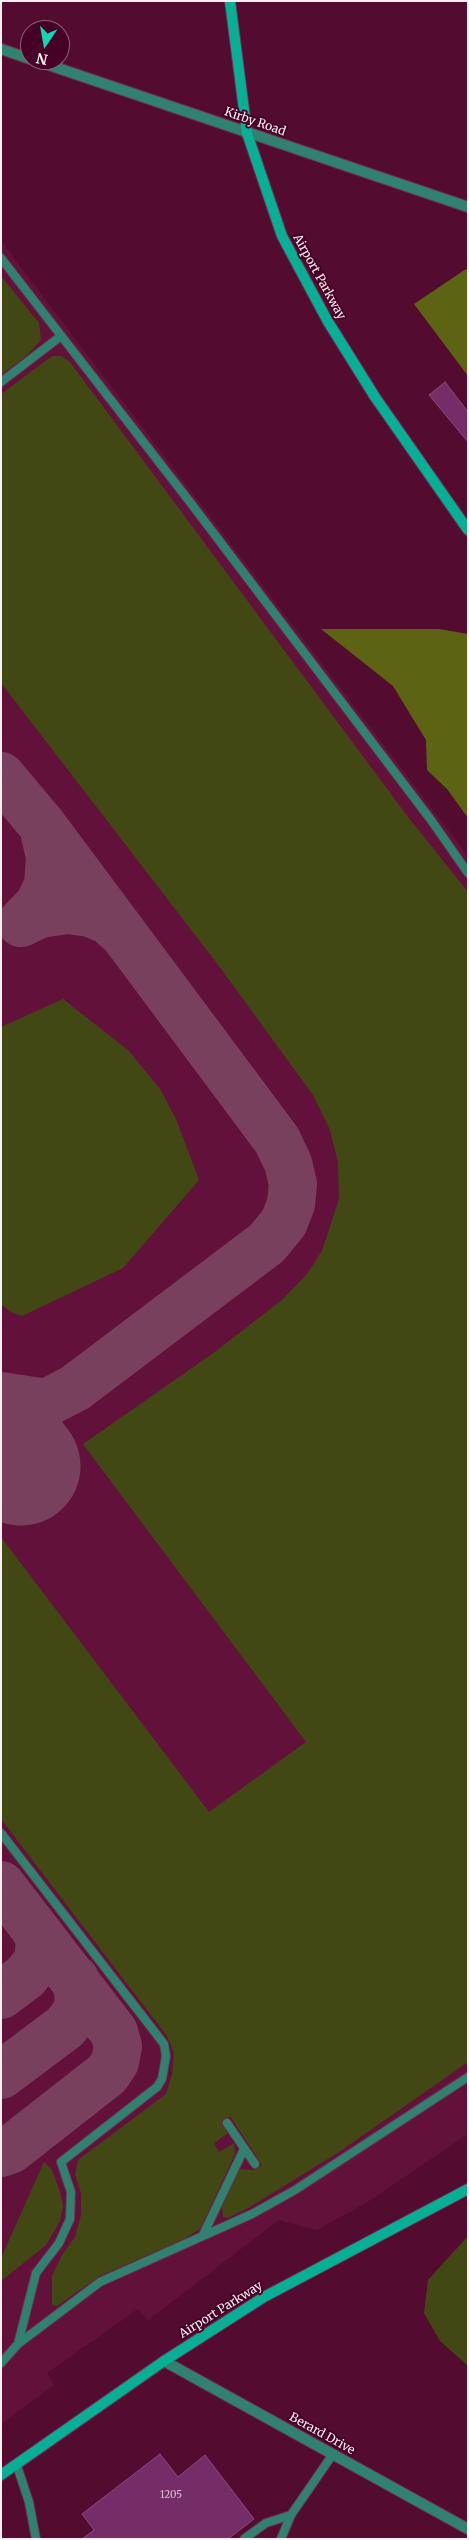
<!DOCTYPE html>
<style>
body{margin:0}
#map{position:relative;width:469px;height:2540px;overflow:hidden;background:#530c30;font-family:Merriweather,serif}
canvas{display:block}
.frame{position:absolute;inset:0;border:2px solid #f9f0f3;pointer-events:none}
.north{position:absolute;left:20px;top:20px;width:50px;height:50px;box-sizing:border-box;background:#470026;border:1px solid #8e6078;border-radius:50%;rotate:192deg;font-size:14px;font-weight:700;line-height:20px;text-align:center;color:#f9f0f3}
.north::after{content:'';display:block;margin:auto;width:18px;height:22px;background:#15d5b3;clip-path:polygon(50% 0,100% 100%,50% 72%,0 100%)}
</style>
<div id="map">
<canvas width="469" height="2540"></canvas>
<div class="frame"></div>
<div class="north">N</div>
</div>
<script>
const g = document.querySelector('canvas').getContext('2d');
g.lineJoin = 'round';
function paint(path, color) { g.fillStyle = color; g.fill(path, 'evenodd'); }
const toPath = rows => new Path2D(rows.map(r => 'M' + r).join(''));
function stroke(path, color, width, dash) { g.strokeStyle = color; g.lineWidth = width; g.lineCap = dash ? 'butt' : 'round'; g.setLineDash(dash || []); g.stroke(path); }
function drawText(font, color, halo, rows, align = 'center') {
  g.font = font + ' Merriweather,serif'; g.lineWidth = 4; g.setLineDash([]); g.textBaseline = 'middle'; g.strokeStyle = halo; g.fillStyle = color; for (const [text, x, y, turn = 0] of rows) {
    g.save(); g.translate(x, y); g.rotate((+turn || 0) * Math.PI / 180); g.textAlign = isNaN(turn) ? turn : align; if (halo) g.strokeText(text, 0, 0); g.fillText(text, 0, 0); g.restore();
  }
}
const built = toPath([
 [1,241,468,856,468,2134,369,2201,317,2230,279,2220,148,2320,138,2309,47,2373,54,2385,1,2424]
]);
const green = toPath([
 [1,276,39,323,41,340,26,356,1,375],
 [52,356,61,356,70,362,408,817,468,892,468,2062,339,2152,250,2207,228,2218,223,2217,222,2206,235,2176,240,2169,254,2170,262,2165,230,2116,222,2124,228,2133,214,2143,219,2152,234,2143,235,2154,200,2229,184,2239,98,2277,57,2306,52,2305,52,2276,62,2255,75,2237,81,2215,81,2193,75,2174,78,2160,166,2094,172,2074,174,2053,167,2036,1,1819,1,1537,209,1812,306,1742,83,1444,212,1354,282,1300,307,1274,322,1251,339,1199,338,1162,330,1130,313,1095,216,962,1,683,1,394],
 [63,999,129,1051,160,1089,176,1119,199,1180,123,1268,22,1316,11,1312,1,1304,1,1027],
 [44,2162,52,2170,61,2195,63,2207,60,2221,46,2245,1,2281,1,2258],
 [468,2236,468,2366,440,2341,424,2313,428,2280]
]);
const forest = toPath([
 [466,269,468,271,468,376,414,304],
 [321,629,439,629,468,634,468,818,447,789,427,770,426,740,393,686]
]);
const taxiway = toPath([
 [1,776,43,826,277,1140,288,1163,293,1184,291,1204,284,1222,267,1243,75,1388,46,1403,1,1396],
 [43,826,50,857,48,885,39,904,21,923,40,914,67,910,90,913,109,921,120,931],
 [1,1885,114,2032,118,2046,115,2062,107,2074,10,2150,1,2153],
 [1,1995,25,1977,38,1961,40,1941,35,1929],
 [1,2075,65,2027,73,2017,79,2005,78,1991,75,1979]
]);
const runway = toPath([
 [1,1440,21,1466]
]);
const building = toPath([
 [445,382,468,412,468,442,429,395,445,382],
 [160,2454,178,2477,205,2455,254,2519,228,2539,82,2539,94,2530,82,2514,160,2454]
]);
const lane = toPath([
 [1,258,193,506,431,820,468,873],
 [1,382,61,336],
 [1,1833,164,2044,166,2056,162,2079,157,2087,61,2162,71,2192,70,2219,59,2243,36,2273,18,2344],
 [227,2123,255,2164],
 [203,2235,244,2149],
 [1,2363,18,2344,100,2282,252,2214,295,2190,468,2077],
 [17,2466,29,2502,36,2539],
 [244,2539,266,2523,291,2515],
 [281,2539,291,2515,333,2454]
]);
const street = toPath([
 [1,49,30,59],
 [34,60,468,207],
 [164,2361,468,2529]
]);
const secondary = toPath([
 [230,1,247,133,282,236,327,320,375,397,468,530],
 [1,2475,164,2361,264,2297,468,2189]
]);
const numberNames = [
 ["1205",171,2495]
];
const streetNames = [
 ["Kirby Road",255,122,19],
 ["Airport Parkway",319,277,61],
 ["Airport Parkway",221,2310,-32],
 ["Berard Drive",322,2434,29]
];
paint(built, '#62123a');
paint(green, '#424813');
paint(forest, '#5c6413');
stroke(taxiway, '#78405c', 48);
stroke(runway, '#78405c', 119);
paint(building, '#752d68');
stroke(building, '#894a7b', 1);
stroke(lane, '#6e304f', 10);
stroke(street, '#6e304f', 12);
stroke(secondary, '#6e304f', 12);
stroke(lane, '#30816f', 8);
stroke(street, '#30816f', 10);
stroke(secondary, '#07b094', 10);
drawText('10px', '#d8bfd0', null, numberNames);
drawText('12px', '#f9f0f3', '#470026', streetNames);
</script>
